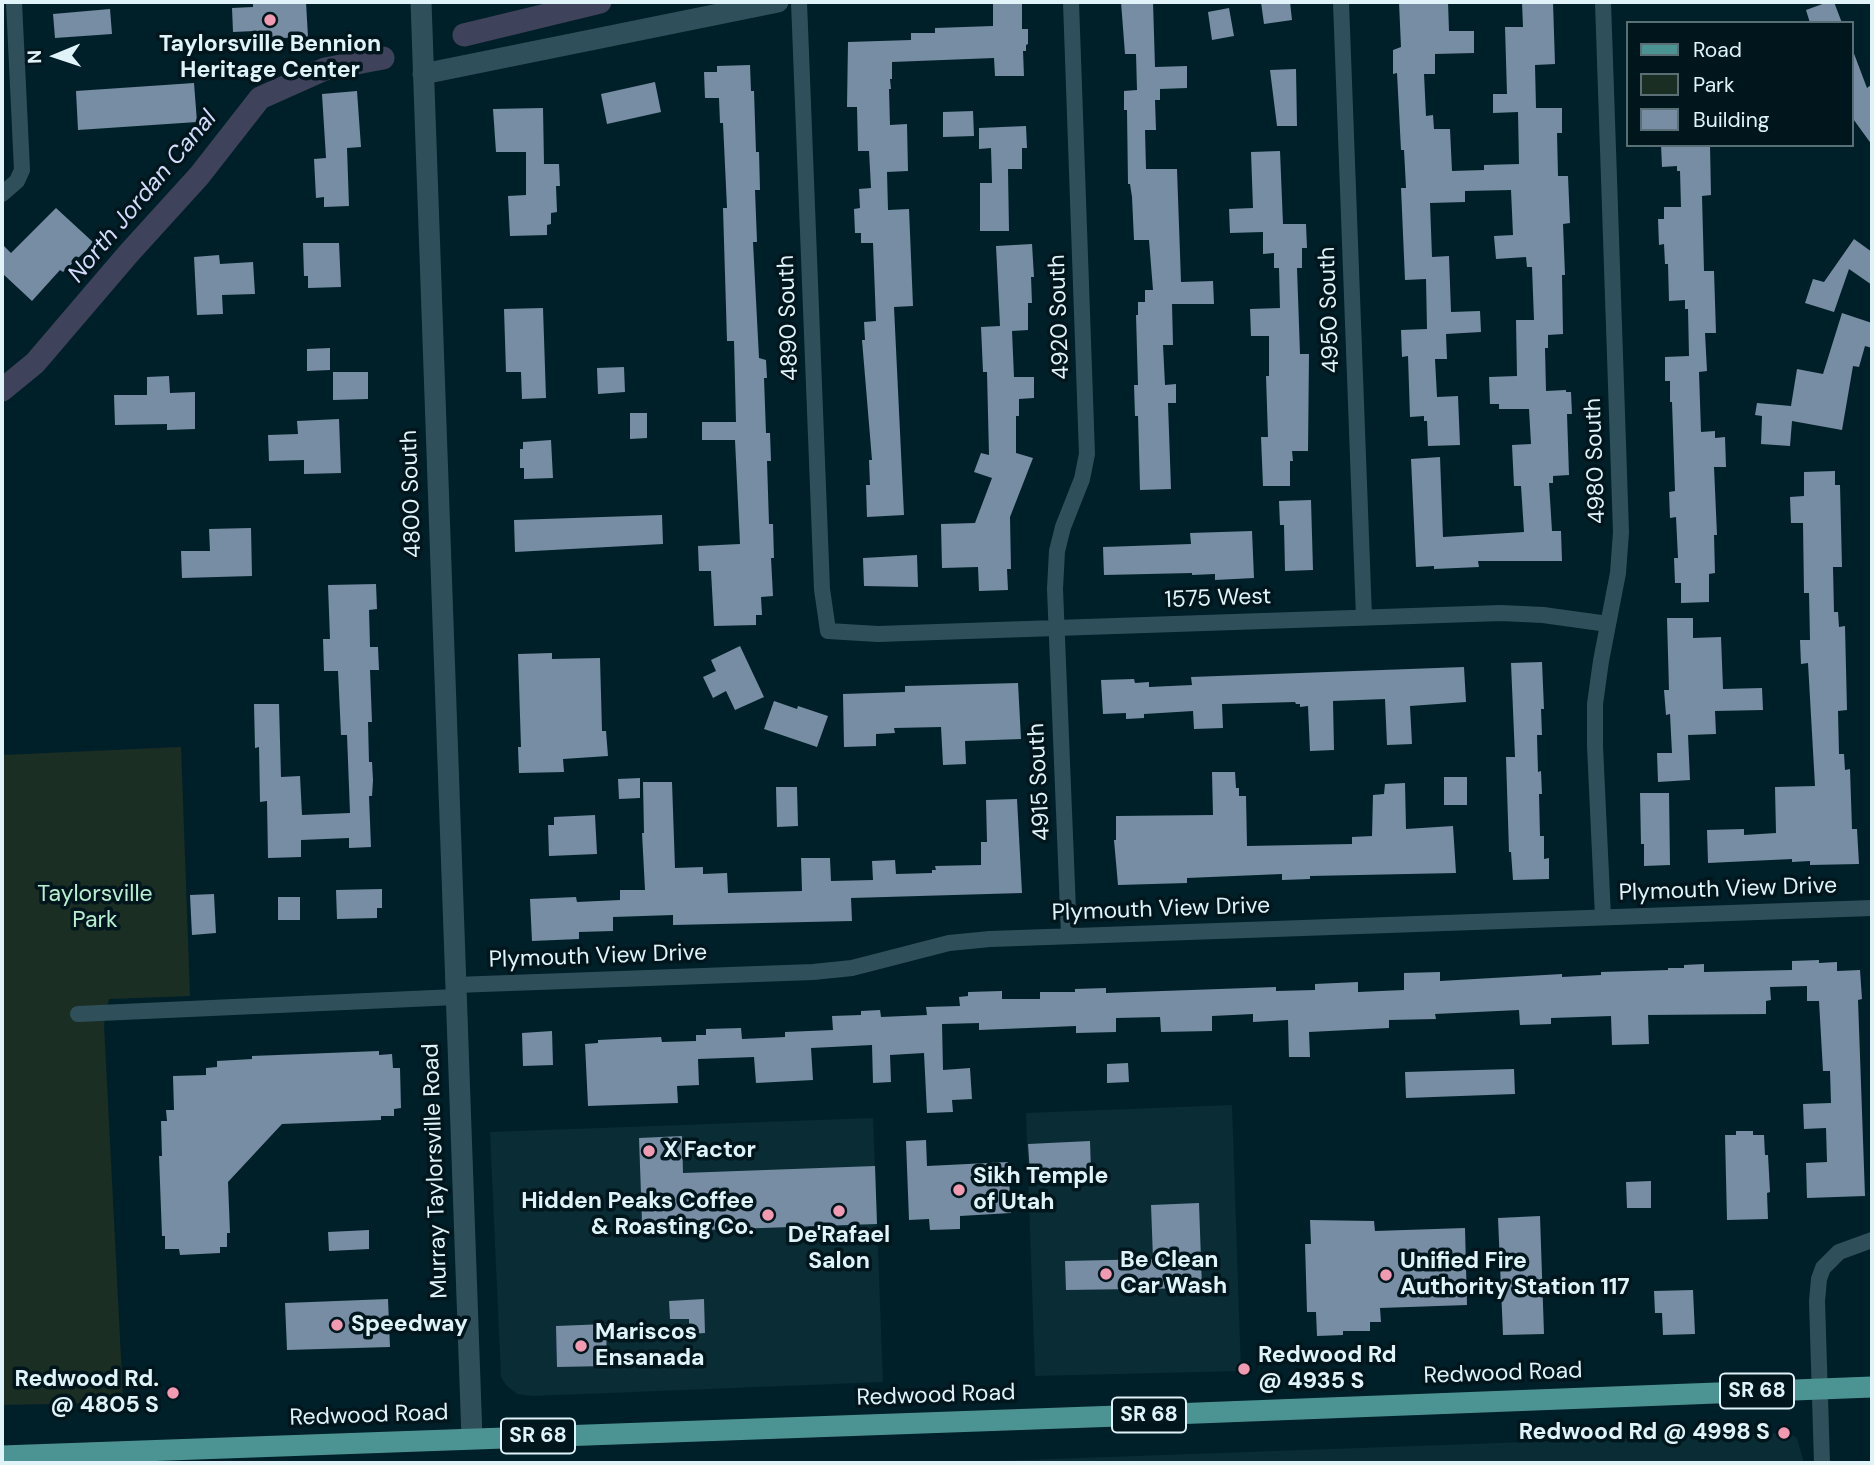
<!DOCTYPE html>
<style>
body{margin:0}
#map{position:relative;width:1874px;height:1465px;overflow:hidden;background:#002029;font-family:"DM Sans",sans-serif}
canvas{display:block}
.frame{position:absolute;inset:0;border:4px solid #e0f3f9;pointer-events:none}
.legend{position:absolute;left:1626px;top:21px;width:228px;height:126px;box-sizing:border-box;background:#00161d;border:2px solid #5a6e75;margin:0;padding:9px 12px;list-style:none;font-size:21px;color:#e0f3f9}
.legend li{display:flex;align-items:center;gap:14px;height:35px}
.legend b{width:35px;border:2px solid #5a6e75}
.north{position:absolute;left:21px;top:21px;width:70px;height:70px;-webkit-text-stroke:5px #00161d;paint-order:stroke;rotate:268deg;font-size:19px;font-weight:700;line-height:28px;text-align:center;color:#e0f3f9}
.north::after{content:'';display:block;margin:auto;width:24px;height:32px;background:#e0f3f9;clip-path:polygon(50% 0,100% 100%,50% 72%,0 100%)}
</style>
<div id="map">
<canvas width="1874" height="1465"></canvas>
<div class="frame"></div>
<ul class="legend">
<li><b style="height:9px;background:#4c9393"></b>Road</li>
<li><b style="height:19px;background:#1b2e24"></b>Park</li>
<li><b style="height:19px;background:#768da3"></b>Building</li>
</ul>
<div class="north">N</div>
</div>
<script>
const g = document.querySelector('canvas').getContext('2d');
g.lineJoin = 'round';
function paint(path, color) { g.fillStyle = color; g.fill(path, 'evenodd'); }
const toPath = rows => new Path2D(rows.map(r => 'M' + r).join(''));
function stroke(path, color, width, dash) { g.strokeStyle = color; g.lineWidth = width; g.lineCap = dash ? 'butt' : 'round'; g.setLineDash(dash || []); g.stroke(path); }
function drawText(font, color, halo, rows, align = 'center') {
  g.font = font + ' "DM Sans",sans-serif'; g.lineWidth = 7; g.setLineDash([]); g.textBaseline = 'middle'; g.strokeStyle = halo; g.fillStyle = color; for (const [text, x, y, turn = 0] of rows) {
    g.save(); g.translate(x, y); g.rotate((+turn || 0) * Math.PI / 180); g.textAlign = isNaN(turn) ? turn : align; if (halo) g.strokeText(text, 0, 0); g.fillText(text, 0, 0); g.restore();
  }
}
const built = toPath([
 [1232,1105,1241,1371,1035,1376,1026,1113],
 [873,1118,883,1382,533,1396,517,1394,506,1385,501,1377,490,1132],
 [1780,1433,1790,1434,1797,1438,1804,1463,939,1463]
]);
const green = toPath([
 [181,747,190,996,109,999,104,1025,123,1398,98,1403,2,1405,2,755]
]);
const canal = toPath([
 [464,35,600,2],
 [2,390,35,363,129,253,199,176,260,98,325,69,383,58]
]);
const building = toPath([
 [253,2,306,2,308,37,255,39,255,31,233,32,232,8,253,7],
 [1022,2,1022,29,1028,29,1028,44,1026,45,1026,51,1023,51,1024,76,995,76,994,58,892,62,892,79,890,79,891,89,889,89,890,125,907,124,908,171,887,172,888,210,909,209,913,306,894,307,904,515,867,517,866,485,870,485,869,460,872,460,862,340,865,340,864,322,876,321,873,243,861,243,861,233,855,233,854,209,860,208,859,189,871,188,869,151,858,151,857,107,847,107,848,42,911,40,911,33,935,33,935,28,993,26,993,3],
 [1121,2,1153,2,1155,67,1187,66,1187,88,1160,89,1160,100,1155,100,1156,130,1145,130,1146,169,1177,169,1181,282,1213,281,1214,304,1172,304,1173,345,1163,345,1165,385,1176,384,1176,403,1168,403,1171,489,1140,490,1138,416,1135,416,1134,385,1138,385,1136,315,1138,315,1138,302,1145,302,1145,290,1153,290,1149,240,1134,240,1132,197,1130,184,1128,184,1127,110,1124,110,1124,91,1137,90,1136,54,1125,54],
 [1261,2,1290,2,1292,20,1264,24],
 [1399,2,1448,2,1449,31,1474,31,1474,53,1435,54,1435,74,1424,74,1426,116,1433,115,1434,129,1450,129,1452,171,1484,170,1484,165,1519,164,1518,112,1493,113,1493,94,1507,94,1505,27,1523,27,1522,2,1553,2,1555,64,1535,65,1536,108,1562,108,1562,133,1557,133,1558,176,1568,176,1570,223,1563,224,1565,275,1562,275,1563,334,1548,335,1548,348,1545,348,1546,391,1566,390,1566,392,1571,392,1572,414,1567,414,1569,475,1553,476,1553,483,1549,483,1552,531,1561,531,1562,561,1478,561,1479,567,1434,569,1434,566,1416,567,1411,459,1440,457,1443,537,1524,532,1521,486,1514,486,1512,445,1531,444,1529,409,1499,409,1499,404,1490,404,1489,377,1517,376,1516,320,1534,320,1532,267,1527,267,1526,257,1496,259,1494,236,1513,235,1511,190,1465,191,1465,202,1430,203,1432,257,1449,256,1451,312,1480,311,1481,332,1446,334,1447,359,1435,359,1437,397,1458,396,1460,445,1428,446,1427,421,1424,421,1424,416,1410,417,1408,356,1402,357,1401,330,1427,329,1426,279,1405,280,1401,188,1406,188,1404,150,1401,150,1397,73,1393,74,1393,50,1401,47],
 [1828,2,1834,2,1842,23,1810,23,1806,10],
 [1229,8,1234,36,1212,40,1208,12],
 [110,9,112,34,55,38,53,14],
 [1853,51,1867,88,1872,84,1872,145,1851,116],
 [750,65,751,91,754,91,756,152,759,152,760,190,755,190,757,242,753,242,759,358,766,360,767,378,764,378,766,433,770,433,771,461,767,461,769,524,773,524,774,558,771,558,773,596,761,597,762,615,756,615,756,625,714,626,711,571,699,571,698,546,740,544,735,440,702,440,702,422,736,422,734,341,727,341,723,208,727,208,723,123,720,123,719,98,705,98,704,72,717,72,717,66],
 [1296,69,1297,126,1277,126,1270,70],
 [655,82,661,112,607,124,601,94],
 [194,83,197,122,78,130,76,91],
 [357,91,361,147,347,148,349,206,324,207,324,197,316,198,314,159,326,158,322,94],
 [543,108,544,164,559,164,560,186,556,186,557,212,551,213,551,224,547,225,547,235,510,236,508,196,526,195,526,152,496,152,493,109],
 [973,111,974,136,943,137,943,112],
 [1026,126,1027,148,1022,148,1022,169,1008,169,1009,231,980,231,980,183,992,183,991,148,979,149,979,128],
 [1661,145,1710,145,1711,195,1702,196,1704,271,1714,271,1716,333,1705,333,1707,371,1699,372,1701,432,1715,431,1715,438,1725,437,1726,467,1714,467,1717,535,1714,535,1715,573,1709,574,1709,602,1681,603,1681,583,1675,583,1674,558,1678,558,1676,517,1670,518,1669,492,1675,491,1672,402,1670,402,1670,381,1665,381,1665,357,1689,356,1688,309,1685,309,1685,300,1669,301,1668,264,1665,264,1664,244,1659,245,1658,219,1664,219,1664,207,1681,207,1680,171,1677,171,1677,166,1662,167],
 [1280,151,1283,224,1306,224,1307,248,1302,248,1302,268,1297,268,1300,354,1309,354,1308,451,1292,451,1293,461,1290,461,1290,486,1263,486,1261,437,1268,437,1266,376,1269,376,1269,336,1251,336,1250,309,1280,308,1279,268,1274,268,1274,253,1263,254,1263,232,1230,233,1229,209,1253,208,1251,152],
 [56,208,94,243,63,272,60,270,32,301,2,273,2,244,11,253],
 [1854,239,1872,252,1872,285,1849,269,1834,312,1805,303,1813,279,1824,282],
 [303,243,339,243,341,287,308,288,308,276,304,276],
 [1032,244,1034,277,1031,277,1032,303,1028,303,1028,330,1012,331,1014,377,1034,377,1034,398,1019,399,1019,416,1016,416,1016,453,1033,458,1010,517,1011,569,1007,569,1008,590,979,591,978,567,942,568,941,524,975,523,992,478,974,472,981,453,989,455,987,372,983,372,981,327,1000,326,996,246],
 [219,255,220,264,253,262,255,294,222,295,223,314,197,315,194,257],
 [543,308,546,398,522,399,521,372,506,372,504,309],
 [1842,313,1872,323,1872,348,1865,346,1859,367,1853,366,1842,430,1792,421,1790,446,1761,444,1762,416,1755,415,1757,403,1791,406,1797,369,1823,374],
 [330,348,330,370,307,371,307,349],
 [624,367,625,392,598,394,597,368],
 [333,372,368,372,368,399,333,400],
 [169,376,170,393,195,392,195,429,167,430,167,424,115,425,114,395,147,395,147,377],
 [630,413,647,413,647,438,630,439],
 [339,419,341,473,304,474,304,460,269,461,268,435,298,434,297,421],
 [551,440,553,478,524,479,524,468,520,468,520,449,523,449,523,442],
 [1835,471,1835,485,1840,485,1842,567,1833,567,1834,612,1838,612,1839,627,1845,626,1847,710,1838,711,1839,754,1844,754,1845,770,1850,769,1852,829,1857,829,1859,864,1810,865,1810,861,1792,862,1792,859,1708,863,1707,830,1744,829,1744,835,1776,833,1775,787,1815,786,1808,663,1801,664,1800,640,1810,640,1809,593,1804,593,1803,523,1791,523,1790,497,1804,496,1804,472],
 [1311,500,1313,570,1285,571,1284,525,1280,525,1279,501],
 [662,515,663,544,515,552,514,520],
 [251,528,252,576,182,578,181,551,210,551,209,529],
 [1252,531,1254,578,1215,580,1215,574,1192,575,1192,573,1104,575,1103,547,1191,544,1190,533],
 [917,555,918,587,864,586,863,558],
 [376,584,377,609,369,610,370,647,378,647,379,670,370,670,372,722,368,722,369,762,372,762,373,780,372,796,369,796,371,847,349,848,349,838,301,840,301,857,268,858,267,801,260,802,259,747,255,748,254,704,279,704,281,777,300,776,302,815,350,813,347,735,341,735,338,671,324,671,323,639,330,639,328,585],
 [1667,618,1693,618,1693,638,1721,637,1723,689,1762,688,1763,710,1715,711,1716,734,1688,735,1690,780,1658,782,1657,753,1672,753,1670,714,1666,715,1664,690,1669,690],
 [740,646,764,697,735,710,726,691,713,698,703,677,716,671,711,660],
 [552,653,552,659,600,658,602,731,606,731,608,756,563,759,564,772,519,773,518,747,521,747,518,654],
 [1542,662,1544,709,1541,709,1542,735,1537,735,1538,772,1541,771,1542,794,1539,794,1540,836,1544,836,1544,859,1549,858,1549,879,1513,880,1511,852,1509,852,1506,757,1515,757,1511,663],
 [1464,667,1466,702,1410,706,1412,744,1387,745,1385,699,1333,701,1334,750,1310,751,1308,706,1300,707,1300,704,1296,704,1295,702,1222,704,1223,728,1194,729,1193,711,1144,714,1144,718,1126,719,1126,713,1103,714,1101,680,1134,679,1135,683,1149,682,1149,687,1192,685,1191,677],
 [1018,683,1021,739,965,741,966,764,943,765,941,727,894,728,895,733,876,734,876,746,844,747,843,694,905,692,905,686],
 [774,701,797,709,798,706,828,716,817,747,764,729],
 [1212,772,1235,772,1236,788,1239,788,1239,796,1246,796,1247,846,1352,844,1352,837,1372,836,1373,795,1384,794,1385,784,1405,783,1406,829,1453,826,1456,873,1310,876,1310,879,1282,880,1282,874,1187,878,1187,883,1118,885,1114,840,1116,840,1116,816,1213,815],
 [1444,777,1467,777,1467,805,1444,805],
 [640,778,640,798,619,799,618,779],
 [643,782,672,782,675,868,703,867,703,874,727,873,728,893,802,891,801,858,830,858,831,881,873,880,872,861,895,860,896,874,932,873,932,870,936,870,935,866,981,865,981,842,987,842,986,800,1017,799,1022,893,851,898,852,921,673,925,673,915,613,917,613,931,579,932,579,939,532,941,530,899,576,897,577,902,620,900,620,890,645,890,642,833,644,833],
 [776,787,797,787,798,826,777,827],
 [1640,793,1669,793,1670,865,1644,866,1644,844,1641,844],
 [595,815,597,854,549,856,548,825,554,825,554,817],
 [382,889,382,908,377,908,377,918,337,919,336,890],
 [214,894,216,933,192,935,190,895],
 [278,897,300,897,300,920,278,920],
 [1819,960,1819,963,1837,962,1837,971,1860,970,1862,999,1858,1000,1865,1196,1807,1198,1806,1163,1827,1162,1826,1128,1804,1129,1803,1104,1831,1103,1830,1071,1823,1071,1819,1001,1807,1001,1807,986,1770,987,1771,1000,1766,1001,1766,1014,1648,1015,1649,1044,1612,1045,1611,1016,1551,1018,1551,1024,1520,1025,1519,1010,1435,1014,1436,1019,1389,1020,1389,1028,1309,1032,1310,1057,1289,1057,1288,1020,1253,1022,1253,1014,1212,1016,1212,1031,1161,1032,1160,1017,1116,1018,1116,1032,1076,1033,1076,1026,979,1030,979,1023,942,1024,943,1070,970,1068,972,1099,952,1100,953,1112,927,1113,924,1053,890,1055,891,1082,873,1083,872,1045,811,1048,813,1080,756,1083,754,1057,698,1059,699,1085,677,1086,678,1103,588,1106,585,1044,598,1043,598,1040,661,1037,662,1042,696,1041,696,1035,706,1035,706,1029,741,1028,742,1039,785,1037,785,1032,833,1030,832,1016,861,1015,861,1011,880,1010,881,1017,927,1015,926,1007,960,1006,959,997,968,996,968,992,1002,991,1002,999,1040,999,1040,992,1075,992,1075,989,1106,988,1106,993,1276,987,1276,991,1315,990,1315,984,1358,982,1358,992,1404,990,1404,973,1440,972,1440,981,1562,974,1562,977,1601,975,1601,972,1668,970,1668,968,1684,968,1684,965,1704,964,1704,972,1792,970,1792,961],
 [552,1031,553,1065,523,1066,522,1033],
 [379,1051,379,1055,392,1054,393,1068,400,1068,401,1108,394,1109,394,1116,381,1116,381,1120,282,1124,228,1182,230,1233,227,1233,227,1247,220,1247,220,1253,180,1255,179,1249,165,1249,165,1236,162,1236,159,1156,162,1156,161,1121,167,1121,166,1110,174,1110,173,1076,206,1075,206,1068,217,1067,217,1061,252,1059,252,1056],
 [1128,1063,1129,1082,1107,1083,1107,1064],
 [1514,1069,1515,1094,1406,1098,1405,1072],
 [1736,1131,1753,1131,1753,1135,1764,1135,1765,1155,1768,1155,1770,1192,1767,1193,1768,1219,1727,1220,1725,1135,1736,1135],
 [682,1136,683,1173,875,1166,877,1224,705,1230,704,1220,642,1222,639,1138],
 [926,1140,927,1166,1008,1162,1011,1213,960,1216,960,1229,930,1230,929,1219,909,1220,906,1141],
 [1090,1141,1091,1171,1030,1173,1028,1144],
 [1651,1181,1651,1208,1627,1208,1626,1182],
 [1199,1203,1202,1288,1066,1290,1065,1261,1153,1259,1151,1205],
 [1540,1216,1544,1334,1503,1335,1498,1218],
 [1310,1220,1374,1221,1375,1231,1465,1228,1467,1305,1380,1308,1381,1322,1370,1322,1370,1331,1343,1331,1343,1335,1317,1336,1316,1312,1307,1312,1305,1244,1311,1244],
 [369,1230,369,1249,329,1251,328,1232],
 [1693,1290,1695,1334,1663,1335,1662,1313,1655,1313,1654,1291],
 [388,1299,390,1347,287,1350,285,1303],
 [704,1299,705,1333,689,1334,689,1319,670,1319,669,1301],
 [606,1324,607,1366,557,1367,556,1326]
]);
const street = toPath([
 [799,2,822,589,828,631,878,634,1501,613,1543,615,1608,624],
 [1341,2,1364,617],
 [1603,2,1621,532,1618,573,1601,661,1595,704,1595,746,1603,917],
 [2,194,17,181,22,170,14,2],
 [1069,935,1055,589,1057,551,1063,527,1082,479,1087,454,1071,2],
 [455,985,813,972,852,968,949,943,990,939,1872,908],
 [78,1014,456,997],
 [1822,1463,1817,1301,1819,1279,1823,1268,1839,1252,1872,1240]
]);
const secondary = toPath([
 [421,2,472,1438],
 [423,74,778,2]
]);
const primary = toPath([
 [2,1456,1146,1415,1872,1387]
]);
const markers = [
 [270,20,7,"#f19ab1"],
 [649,1151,7,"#f19ab1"],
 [959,1190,7,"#f19ab1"],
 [839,1211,7,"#f19ab1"],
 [768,1215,7,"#f19ab1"],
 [1106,1274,7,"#f19ab1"],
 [1386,1275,7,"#f19ab1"],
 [337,1325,7,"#f19ab1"],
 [581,1346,7,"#f19ab1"],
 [1244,1369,7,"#f19ab1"],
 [173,1393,7,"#f19ab1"],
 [1784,1433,7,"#f19ab1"]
];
const shields = [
 [1757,1391,74],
 [1149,1415,74],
 [538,1436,74]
];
const shieldNames = [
 ["SR 68",1757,1391],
 ["SR 68",1149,1415],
 ["SR 68",538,1436]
];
const poiNames = [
 ["Taylorsville Bennion",270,45,"center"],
 ["Heritage Center",270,71,"center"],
 ["X Factor",663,1151],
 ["Sikh Temple",973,1177],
 ["of Utah",973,1203],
 ["Hidden Peaks Coffee",754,1202,"right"],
 ["& Roasting Co.",754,1228,"right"],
 ["De'Rafael",839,1236,"center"],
 ["Salon",839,1262,"center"],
 ["Be Clean",1120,1261],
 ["Car Wash",1120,1287],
 ["Unified Fire",1400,1262],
 ["Authority Station 117",1400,1288],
 ["Speedway",351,1325],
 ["Mariscos",595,1333],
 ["Ensanada",595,1359],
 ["Redwood Rd",1258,1356],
 ["@ 4935 S",1258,1382],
 ["Redwood Rd.",159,1380,"right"],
 ["@ 4805 S",159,1406,"right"],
 ["Redwood Rd @ 4998 S",1770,1433,"right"]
];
const streetNames = [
 ["4950 South",1330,310,-92],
 ["4920 South",1060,317,-92],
 ["4890 South",789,318,-92],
 ["4980 South",1596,461,-92],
 ["4800 South",412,494,-92],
 ["1575 West",1218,599,-2],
 ["4915 South",1040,782,-93],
 ["Plymouth View Drive",1728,890,-2],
 ["Plymouth View Drive",1161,910,-2],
 ["Plymouth View Drive",598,957,-2],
 ["Murray Taylorsville Road",436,1171,-92],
 ["Redwood Road",1503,1374,-2],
 ["Redwood Road",936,1396,-2],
 ["Redwood Road",369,1416,-2]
];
const parkNames = [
 ["Taylorsville",95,895],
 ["Park",95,921]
];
const waterNames = [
 ["North Jordan Canal",143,197,-50]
];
paint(built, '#092c35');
paint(green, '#1b2e24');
stroke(canal, '#3e425b', 23);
paint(building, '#768da3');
stroke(street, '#2f505a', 16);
stroke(secondary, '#2f505a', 21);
stroke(primary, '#4c9393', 21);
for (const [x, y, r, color] of markers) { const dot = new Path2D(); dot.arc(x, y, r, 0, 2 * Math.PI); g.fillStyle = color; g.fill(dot); stroke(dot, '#00161d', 2.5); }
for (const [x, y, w] of shields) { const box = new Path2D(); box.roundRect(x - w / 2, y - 17.5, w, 35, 5); g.fillStyle = '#00161d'; g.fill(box); stroke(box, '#e0f3f9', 2); }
drawText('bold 21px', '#e0f3f9', null, shieldNames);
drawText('bold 23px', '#e0f3f9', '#00161d', poiNames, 'left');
drawText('23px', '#e0f3f9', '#00161d', streetNames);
drawText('23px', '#b7f0d1', '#00161d', parkNames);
drawText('italic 24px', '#d4dafa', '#00161d', waterNames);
</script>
